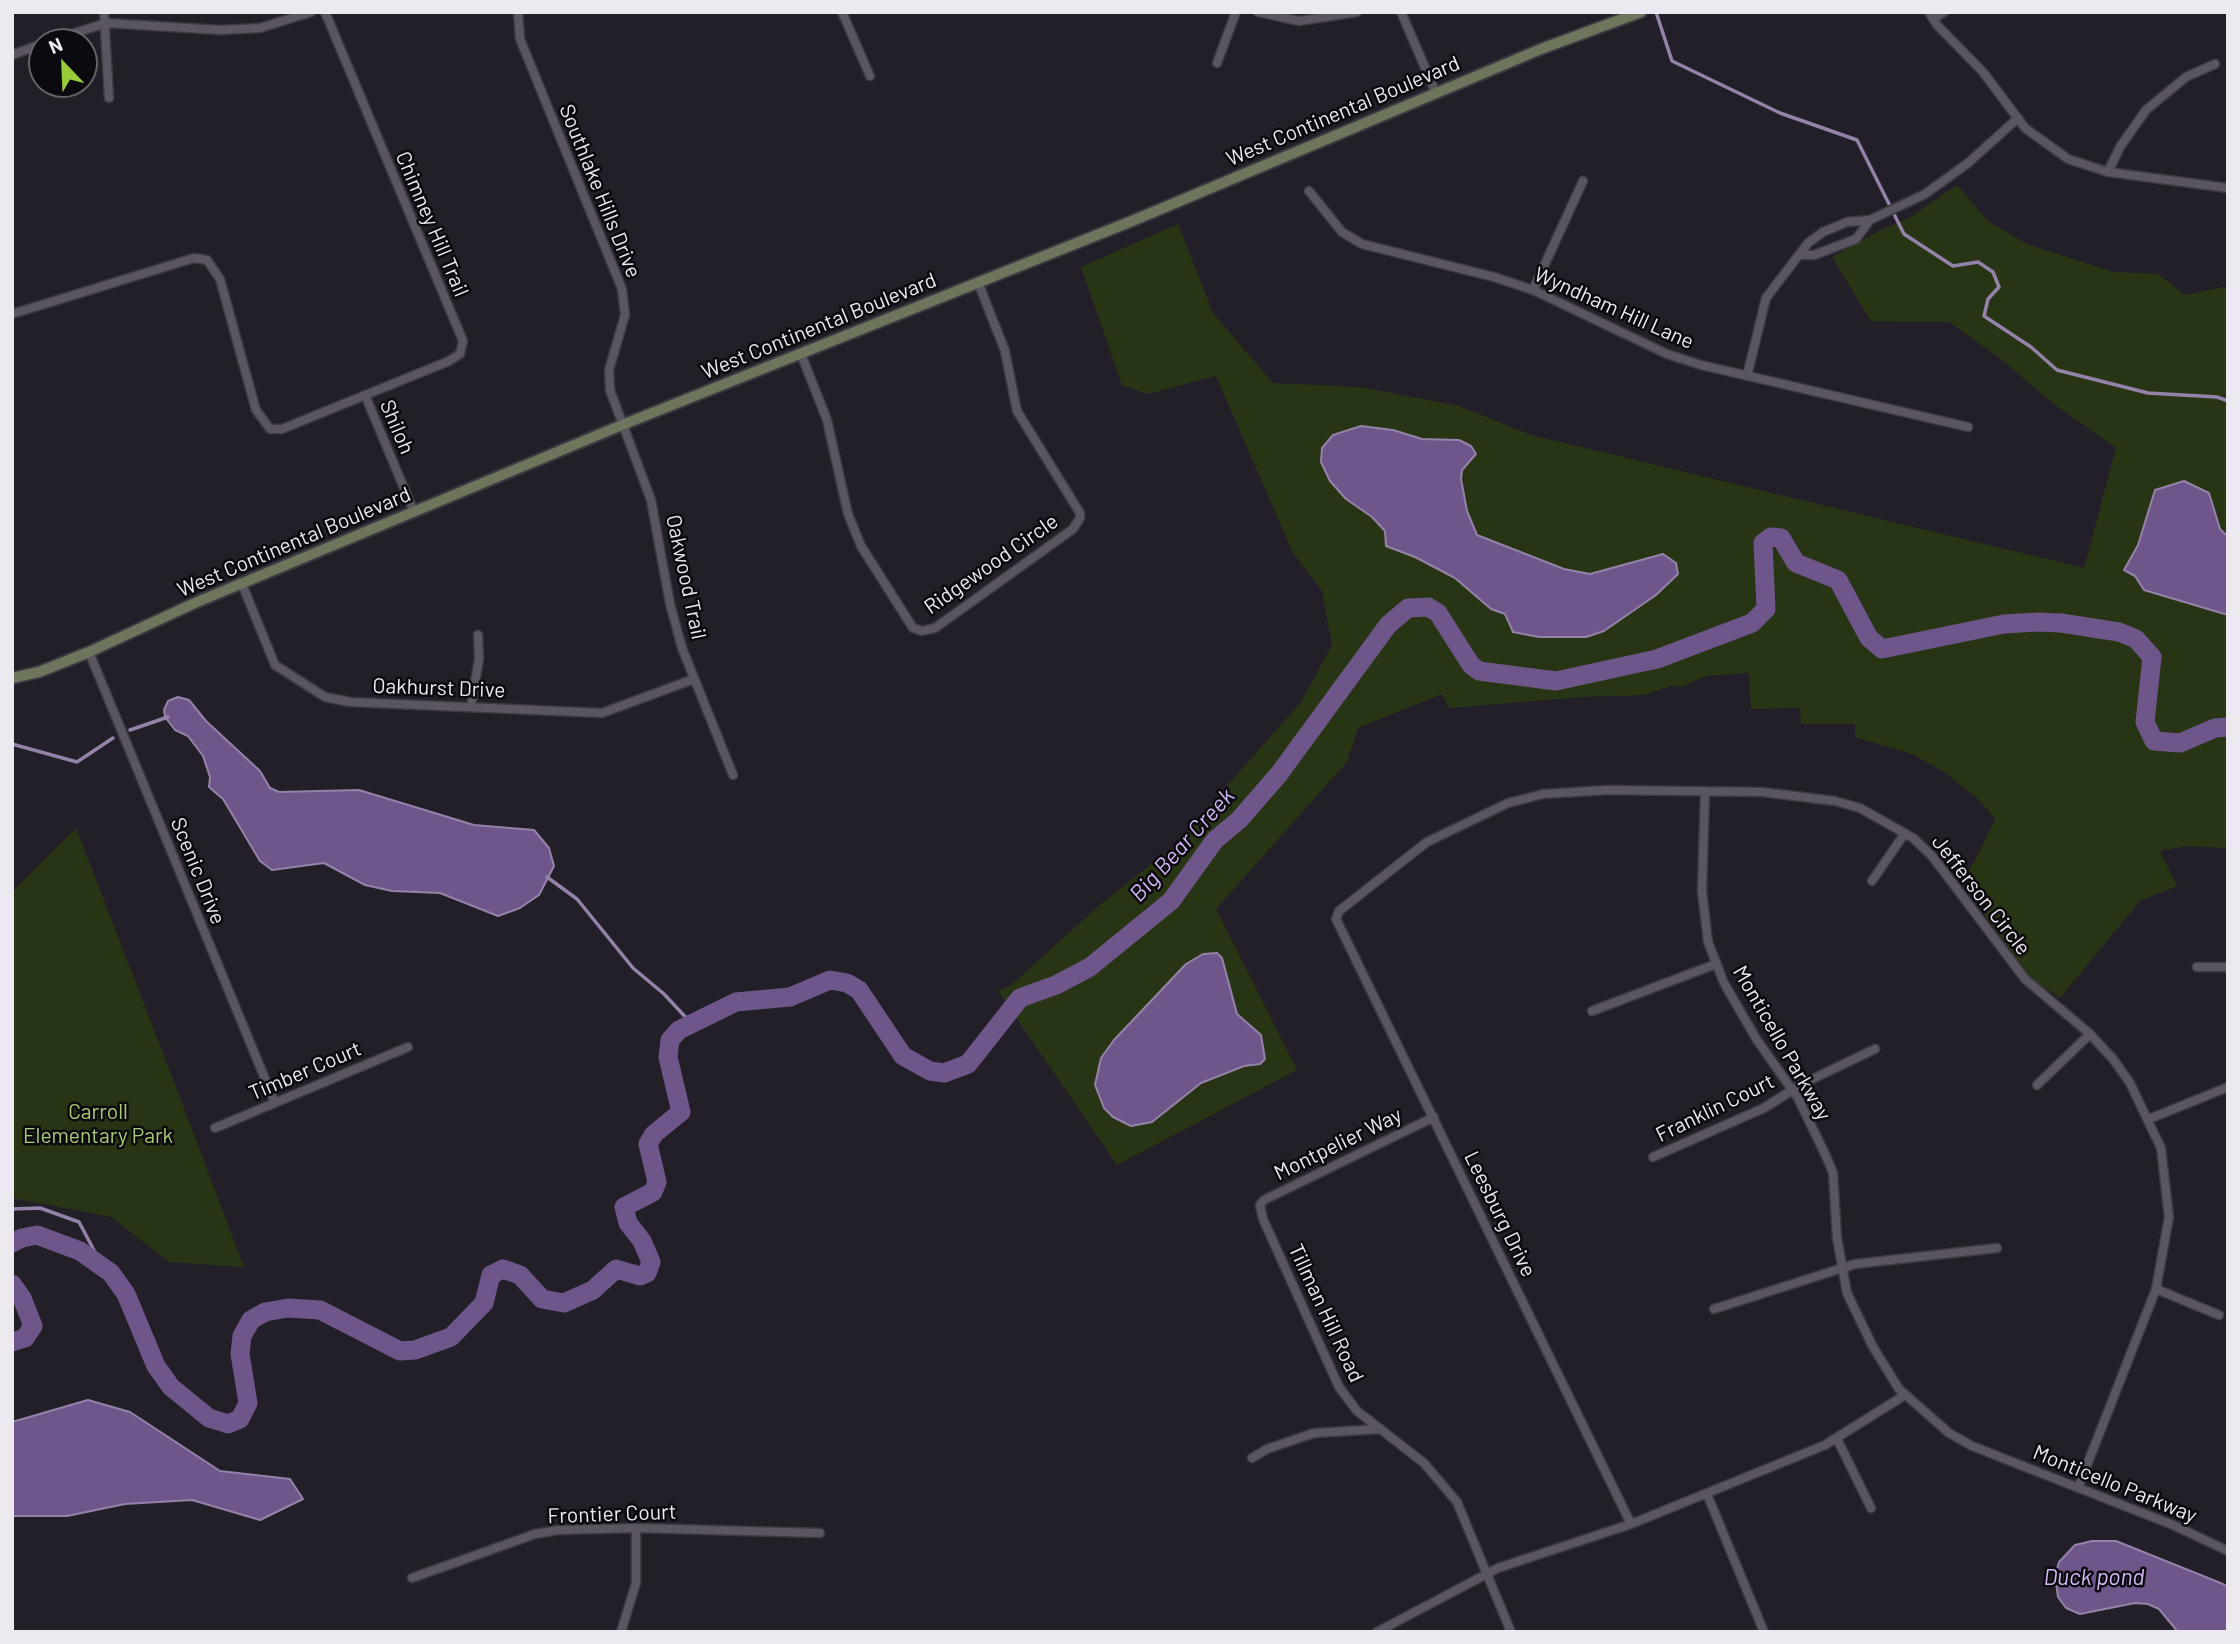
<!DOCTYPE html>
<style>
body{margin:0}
#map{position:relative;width:2240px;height:1644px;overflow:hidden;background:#231f28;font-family:Barlow,sans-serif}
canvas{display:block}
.frame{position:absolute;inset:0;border:14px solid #ece9f0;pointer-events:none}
.north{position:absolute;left:28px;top:28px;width:70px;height:70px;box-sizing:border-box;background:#0b0a0e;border:2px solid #656368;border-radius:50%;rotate:337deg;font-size:19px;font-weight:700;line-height:28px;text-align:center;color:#ece9f0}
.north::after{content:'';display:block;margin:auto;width:24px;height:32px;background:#97cc38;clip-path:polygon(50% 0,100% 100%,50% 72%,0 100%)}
</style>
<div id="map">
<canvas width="2240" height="1644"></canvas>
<div class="frame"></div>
<div class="north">N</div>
</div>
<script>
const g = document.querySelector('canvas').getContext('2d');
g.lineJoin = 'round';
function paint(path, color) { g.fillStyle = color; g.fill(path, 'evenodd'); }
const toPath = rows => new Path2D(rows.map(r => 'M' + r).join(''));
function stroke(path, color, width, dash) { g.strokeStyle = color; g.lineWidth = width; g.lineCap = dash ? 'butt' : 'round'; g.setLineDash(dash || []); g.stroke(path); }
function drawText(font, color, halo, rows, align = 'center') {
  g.font = font + ' Barlow,sans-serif'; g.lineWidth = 5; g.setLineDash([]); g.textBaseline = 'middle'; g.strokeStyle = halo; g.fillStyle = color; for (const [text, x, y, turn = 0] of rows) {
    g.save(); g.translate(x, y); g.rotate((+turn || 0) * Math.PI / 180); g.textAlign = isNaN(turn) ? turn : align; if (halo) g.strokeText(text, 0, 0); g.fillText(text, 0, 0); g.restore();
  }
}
const green = toPath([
 [1957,185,1989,222,2027,244,2113,272,2158,274,2185,295,2228,286,2228,848,2187,846,2160,851,2177,886,2140,901,2060,998,2031,979,1985,916,1962,877,1975,861,1995,819,1977,798,1944,772,1912,754,1855,737,1855,724,1801,724,1800,708,1751,709,1749,673,1706,676,1681,687,1673,685,1644,695,1583,697,1449,708,1442,694,1358,728,1347,762,1216,909,1297,1070,1117,1165,998,991,1010,986,1102,903,1174,846,1301,702,1332,645,1322,591,1293,553,1216,376,1147,394,1122,385,1081,267,1178,224,1213,313,1273,383,1360,387,1459,406,1531,435,2084,568,2116,448,2051,402,2001,359,1949,322,1871,321,1832,257,1881,230,1909,218],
 [76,828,171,1074,244,1267,169,1262,111,1217,12,1198,12,892]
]);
const water = toPath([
 [1361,426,1393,430,1422,439,1459,440,1471,446,1476,454,1462,470,1461,479,1467,511,1477,535,1564,569,1590,574,1663,554,1676,563,1678,574,1656,595,1604,631,1586,637,1539,637,1513,632,1505,614,1491,609,1455,578,1415,557,1386,546,1385,531,1372,517,1346,499,1330,481,1321,462,1322,448,1333,435,1361,426],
 [2184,481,2209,493,2220,529,2228,537,2228,615,2144,590,2135,576,2124,570,2138,545,2155,490,2184,481],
 [178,697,189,700,206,721,260,771,270,788,279,792,359,790,474,825,534,830,549,848,554,866,539,895,520,908,498,916,440,893,392,891,365,885,324,863,272,870,260,861,223,799,209,787,210,777,203,756,188,736,175,730,165,717,164,710,168,701,178,697],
 [1217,953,1222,958,1237,1014,1261,1035,1265,1059,1260,1064,1244,1066,1201,1083,1152,1122,1131,1126,1113,1117,1104,1108,1095,1085,1101,1058,1114,1040,1186,964,1203,954,1217,953],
 [88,1400,130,1412,220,1471,290,1479,303,1499,260,1520,192,1500,125,1504,67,1516,12,1516,12,1422,88,1400],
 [2092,1541,2116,1541,2223,1584,2228,1587,2228,1632,2178,1632,2159,1609,2148,1604,2135,1603,2080,1614,2066,1608,2058,1597,2055,1576,2059,1562,2075,1545,2092,1541]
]);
const stream = toPath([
 [1656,12,1672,61,1780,113,1857,140,1904,234,1953,266,1978,262,1993,272,1999,287,1988,299,1984,316,2031,347,2057,370,2148,393,2217,397,2228,401],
 [130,730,168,717],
 [12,744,77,762,113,738],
 [547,877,577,899,633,968,664,994,691,1023],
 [12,1209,40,1208,79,1222,105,1271]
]);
const river = toPath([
 [12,1243,22,1238,37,1235,80,1251,111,1273,126,1294,156,1366,171,1387,209,1418,228,1424,240,1419,248,1403,240,1354,242,1336,251,1320,265,1312,288,1308,320,1310,400,1351,415,1350,451,1337,484,1303,491,1275,503,1269,520,1275,542,1299,564,1303,593,1290,616,1269,640,1276,647,1273,651,1262,642,1241,628,1223,624,1207,653,1192,657,1182,648,1144,654,1134,681,1112,668,1057,670,1040,679,1030,736,1002,790,997,830,980,847,983,859,990,903,1056,930,1071,944,1073,968,1064,1020,998,1056,985,1090,967,1171,901,1215,840,1239,820,1279,774,1388,625,1408,608,1428,607,1438,613,1471,665,1479,671,1556,681,1657,659,1752,623,1766,609,1763,543,1771,537,1781,538,1796,563,1838,580,1869,638,1882,649,2004,624,2037,622,2061,623,2119,632,2136,639,2152,657,2145,722,2154,741,2180,743,2215,728,2228,727],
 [12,1284,22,1298,33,1326,25,1338,12,1342]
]);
const street = toPath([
 [104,12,109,98],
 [518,12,520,39,622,289,625,315,609,370,610,390,651,500,670,604,682,648,733,775],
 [842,12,870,76],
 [1258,12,1299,21,1357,12],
 [1401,12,1436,93],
 [1929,12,1937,25,1983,72,2025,128,2068,159,2108,172,2228,188],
 [1933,19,1944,12],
 [47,42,106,23,220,30,260,28,311,12],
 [12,55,42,44],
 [1217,63,1236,12],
 [2108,172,2120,147,2146,110,2186,77,2215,64],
 [1309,191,1342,232,1362,244,1494,277,1533,290,1667,354,1701,365,1968,427],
 [1800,255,1814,255,1856,239,1870,220],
 [1533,290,1583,181],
 [12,314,194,258,207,260,220,279,256,410,270,429,282,429,449,361,460,354,463,341,325,12],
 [801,354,827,420,848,514,861,546,913,628,922,631,935,628,1073,529,1080,518,1080,513,1017,411,1005,351,978,282],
 [1747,376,1766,298,1808,243,1823,232,1847,222,1870,220,1925,194,1968,163,2018,118],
 [365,395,414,512],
 [242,584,275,665,325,697,350,702,602,713,694,679],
 [89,652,275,1103],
 [471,706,479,659,478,635],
 [1705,791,1702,891,1708,942,1724,983,1757,1040,1798,1098,1825,1154,1833,1173,1837,1238,1847,1293,1873,1347,1899,1389,1949,1433,1972,1446,2173,1525,2228,1551],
 [1872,881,1905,833],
 [2197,967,2228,967],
 [1592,1011,1716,964],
 [2037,1085,2090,1034],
 [1434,1117,1264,1200,1260,1205,1263,1219,1339,1387,1357,1411,1424,1463,1457,1502,1511,1632],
 [2149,1119,2228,1087],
 [215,1128,408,1047],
 [1653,1157,1764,1108,1802,1084,1875,1049],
 [2156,1289,2219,1315],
 [1714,1309,1855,1264,1997,1248],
 [1837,1439,1871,1508],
 [1252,1458,1267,1449,1314,1433,1381,1429],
 [1707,1494,1764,1632],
 [1631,1524,1336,919,1339,911,1427,842,1508,803,1543,794,1608,790,1762,792,1835,801,1860,808,1913,838,1932,856,2025,979,2090,1034,2113,1059,2130,1083,2161,1148,2169,1217,2156,1289,2078,1488],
 [412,1578,535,1534,558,1530,636,1528,820,1533],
 [621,1632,636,1583,636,1528],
 [1377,1632,1498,1568,1631,1524,1825,1445,1905,1395]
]);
const secondary = toPath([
 [12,678,39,672,89,652,197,602,622,425,1132,221,1541,49,1641,12]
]);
const streetNames = [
 ["West Continental Boulevard",1343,111,-23],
 ["Southlake Hills Drive",600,191,68],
 ["Chimney Hill Trail",432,224,67],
 ["Wyndham Hill Lane",1614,308,24],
 ["West Continental Boulevard",819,326,-22],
 ["Shiloh",397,427,67],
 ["West Continental Boulevard",294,542,-23],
 ["Ridgewood Circle",991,564,-35],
 ["Oakwood Trail",686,577,78],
 ["Oakhurst Drive",439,688,2],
 ["Scenic Drive",198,871,68],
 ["Jefferson Circle",1981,895,52],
 ["Monticello Parkway",1782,1043,60],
 ["Timber Court",305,1071,-23],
 ["Franklin Court",1715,1108,-26],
 ["Montpelier Way",1338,1144,-26],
 ["Leesburg Drive",1500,1214,64],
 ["Tillman Hill Road",1326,1313,65],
 ["Monticello Parkway",2115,1484,22],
 ["Frontier Court",612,1514,-2]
];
const parkNames = [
 ["Carroll",98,1112],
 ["Elementary Park",98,1136]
];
const waterNames = [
 ["Big Bear Creek",1182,845,-48],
 ["Duck pond",2094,1577]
];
paint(green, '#283514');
paint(water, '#6f568a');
stroke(water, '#9482a9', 2);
stroke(stream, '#9482a9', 3.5);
stroke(river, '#6f568a', 19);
stroke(street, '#3d3a42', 11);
stroke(secondary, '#3d3a42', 14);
stroke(street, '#5a5560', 8);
stroke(secondary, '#6d765d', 10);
drawText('21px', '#ece9f0', '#0b0a0e', streetNames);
drawText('21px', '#a9cc7a', '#0b0a0e', parkNames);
drawText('italic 23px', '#d2b6f5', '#0b0a0e', waterNames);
</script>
